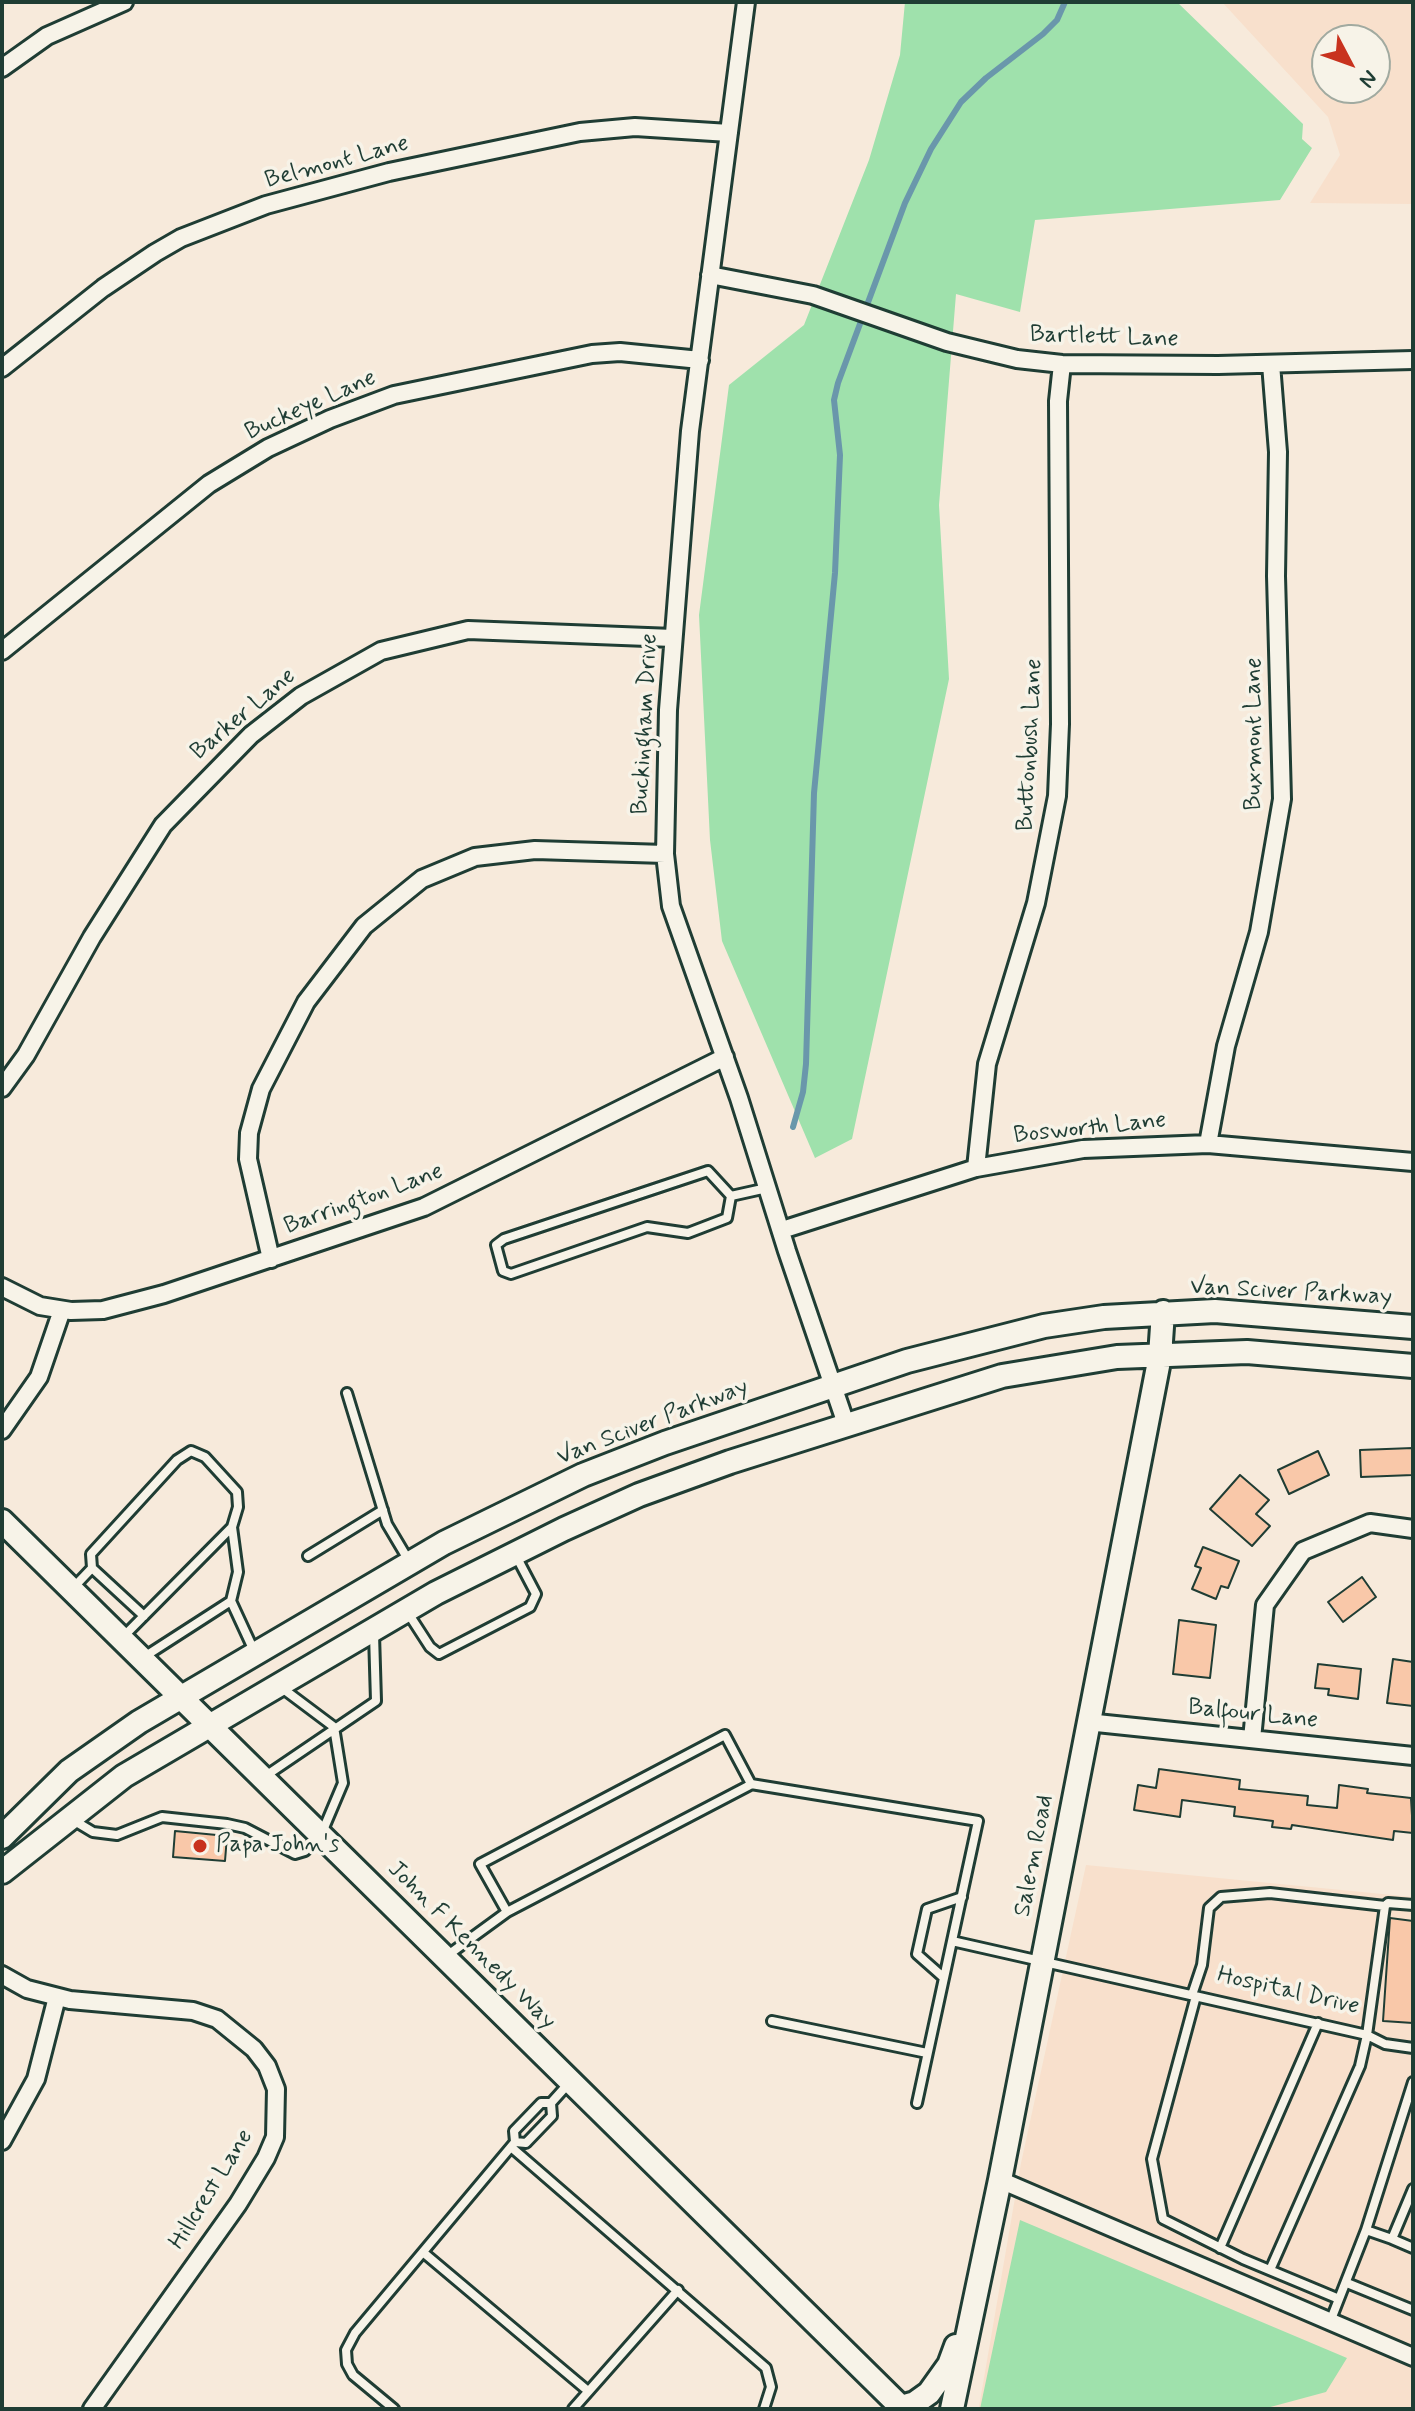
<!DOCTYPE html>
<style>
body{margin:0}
#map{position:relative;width:1415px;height:2411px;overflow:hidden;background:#f7eadb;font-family:Mynerve,sans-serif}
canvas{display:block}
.frame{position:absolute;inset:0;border:4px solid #1f3d34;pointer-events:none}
.north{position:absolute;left:1311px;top:24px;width:80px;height:80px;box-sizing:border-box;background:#f7f3e8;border:2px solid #a1aaa0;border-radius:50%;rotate:131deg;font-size:22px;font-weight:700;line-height:32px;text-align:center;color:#1f3d34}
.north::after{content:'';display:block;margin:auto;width:28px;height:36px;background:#c8321e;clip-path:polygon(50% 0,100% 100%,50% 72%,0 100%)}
</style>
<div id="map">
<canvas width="1415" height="2411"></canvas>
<div class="frame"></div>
<div class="north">N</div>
</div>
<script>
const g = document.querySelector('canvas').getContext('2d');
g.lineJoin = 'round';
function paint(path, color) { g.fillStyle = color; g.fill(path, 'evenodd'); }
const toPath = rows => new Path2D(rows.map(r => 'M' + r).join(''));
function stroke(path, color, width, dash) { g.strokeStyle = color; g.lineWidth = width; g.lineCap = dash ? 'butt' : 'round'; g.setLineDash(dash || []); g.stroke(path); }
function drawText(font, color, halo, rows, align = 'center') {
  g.font = font + ' Mynerve,sans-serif'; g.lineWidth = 7; g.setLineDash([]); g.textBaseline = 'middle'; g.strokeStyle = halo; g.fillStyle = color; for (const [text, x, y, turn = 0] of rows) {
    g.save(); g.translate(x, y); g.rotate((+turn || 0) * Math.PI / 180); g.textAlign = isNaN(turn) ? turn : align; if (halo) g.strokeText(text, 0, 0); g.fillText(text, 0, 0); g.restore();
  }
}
const built = toPath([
 [1222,2,1413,2,1413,204,1310,203,1340,155,1328,117],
 [1327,40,1375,40,1375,88,1327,88],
 [1086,1865,1413,1897,1413,2409,979,2407,1021,2163]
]);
const green = toPath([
 [905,2,1177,2,1303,124,1302,139,1312,148,1280,200,1035,220,1020,312,956,294,939,505,949,679,852,1139,815,1158,722,941,710,840,699,615,729,385,804,325,869,160,900,55],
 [1020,2220,1347,2358,1326,2392,1263,2409,980,2409]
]);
const stream = toPath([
 [793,1127,803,1092,806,1064,814,793,835,573,840,455,834,400,838,383,905,203,931,149,961,102,986,78,1043,34,1057,20,1065,2]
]);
const building = toPath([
 [1413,1448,1413,1475,1361,1477,1360,1450,1413,1448],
 [1318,1451,1329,1475,1289,1494,1278,1470,1318,1451],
 [1240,1475,1269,1500,1256,1514,1270,1526,1252,1546,1210,1509,1240,1475],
 [1203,1547,1239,1561,1228,1588,1221,1586,1216,1599,1192,1589,1201,1568,1195,1566,1203,1547],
 [1362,1577,1376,1597,1343,1622,1328,1602,1362,1577],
 [1179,1620,1216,1625,1210,1678,1173,1674,1179,1620],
 [1393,1659,1413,1662,1413,1706,1387,1703,1393,1659],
 [1318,1664,1361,1669,1358,1699,1328,1695,1329,1689,1315,1688,1318,1664],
 [1159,1769,1240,1780,1239,1789,1308,1796,1307,1805,1337,1808,1339,1785,1368,1789,1367,1793,1411,1798,1413,1833,1394,1831,1393,1840,1292,1825,1291,1829,1272,1827,1273,1821,1234,1816,1235,1807,1182,1800,1180,1817,1134,1810,1138,1785,1156,1788,1159,1769],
 [175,1831,227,1836,225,1861,173,1857,175,1831],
 [1390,1918,1413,1921,1413,2023,1383,2021,1390,1918]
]);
const lane = toPath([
 [731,1196,727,1218,688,1233,647,1227,511,1274,503,1271,496,1245,504,1239,708,1171,731,1196,767,1188],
 [347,1393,387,1524,409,1561],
 [308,1556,383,1510],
 [92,1568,91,1554,177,1460,191,1451,205,1457,237,1492,238,1507,232,1527],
 [73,1588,92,1568,144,1616],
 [408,1613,430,1647,439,1654,530,1607,536,1594,515,1554],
 [121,1639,232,1527,238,1572,231,1601,255,1653],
 [144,1657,231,1601],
 [264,1777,376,1701,374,1634],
 [73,1820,93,1832,117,1835,162,1817,227,1824,245,1828,295,1854,305,1851,321,1835,343,1783,334,1727,282,1688],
 [507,1912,752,1784],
 [448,1955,507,1912,480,1864,725,1735,751,1784,978,1821,952,1941,1367,2035,1385,1906,1388,1903,1413,1905],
 [943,1977,917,1954,927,1909,962,1897],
 [1192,1995,1202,1965,1209,1908,1221,1897,1270,1893,1385,1906],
 [1196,1996,1152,2159,1163,2219,1243,2259,1339,2299],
 [772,2021,927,2053],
 [917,2103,952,1941],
 [515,2142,526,2143,552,2116,551,2103],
 [511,2147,766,2368,771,2387,764,2409],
 [1366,2230,1413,2082],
 [1392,2239,1413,2248],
 [1220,2248,1318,2023],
 [424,2253,588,2391],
 [1270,2270,1360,2066,1367,2035,1385,2044,1413,2048],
 [1347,2283,1413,2310],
 [1330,2322,1366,2230,1392,2239,1413,2189],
 [394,2409,353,2375,347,2364,346,2350,355,2333,515,2142,514,2131,541,2103,551,2103,569,2083],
 [573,2409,678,2290]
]);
const street = toPath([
 [746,2,690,431,668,710,665,854,671,906,739,1098,787,1251,846,1424],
 [2,68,47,36,124,2],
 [710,275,813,295,947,342,1017,359,1062,364,1218,365,1413,360],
 [2,368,103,288,155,253,181,238,266,205,389,172,580,132,635,127,729,133],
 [2,651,209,484,268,448,330,419,394,395,592,354,620,352,700,360],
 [2,1088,26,1055,92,937,163,825,251,735,301,696,381,651,468,630,673,638],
 [1208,1144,1226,1046,1259,932,1282,799,1276,576,1278,452,1271,364],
 [976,1168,987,1064,1036,903,1057,796,1060,724,1058,401,1062,364],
 [782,1230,976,1168,1083,1149,1208,1144,1413,1162],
 [271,1259,248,1159,249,1133,261,1089,306,1002,364,926,422,879,475,857,535,850,665,854],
 [2,1287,40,1306,71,1311,103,1310,164,1294,424,1207,725,1057],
 [2,1430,39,1377,62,1310],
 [1087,1722,1413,1756],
 [1252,1739,1265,1605,1303,1551,1370,1523,1413,1529],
 [2,1975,27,1989,70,2000,193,2011,217,2019,254,2049,267,2066,276,2089,275,2137,266,2158,238,2204,92,2409],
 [2,2141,36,2079,57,1997],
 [1000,2180,1413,2357]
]);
const secondary = toPath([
 [2,1521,903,2409],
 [2,1837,69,1771,139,1722,444,1543,583,1475,665,1443,907,1361,1044,1326,1104,1317,1215,1311,1413,1327],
 [2,1872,124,1776,436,1593,564,1529,639,1495,730,1462,1002,1376,1117,1357,1247,1352,1413,1366],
 [901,2407,915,2403,929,2393,949,2365,956,2346],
 [952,2409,1000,2180,1160,1356,1163,1312]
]);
const markers = [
 [200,1846,8,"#c8321e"]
];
const streetNames = [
 ["Belmont Lane",337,163,-15],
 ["Bartlett Lane",1104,338,2],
 ["Buckeye Lane",311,406,-24],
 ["Barker Lane",244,715,-40],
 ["Buckingham Drive",646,724,-87],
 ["Buxmont Lane",1255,734,-90],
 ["Buttonbush Lane",1031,745,-87],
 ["Bosworth Lane",1090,1129,-6],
 ["Barrington Lane",364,1200,-20],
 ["Van Sciver Parkway",1291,1293,3],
 ["Van Sciver Parkway",653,1423,-21],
 ["Balfour Lane",1253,1715,6],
 ["Salem Road",1035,1856,-79],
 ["John F Kennedy Way",471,1946,45],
 ["Hospital Drive",1288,1992,13],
 ["Hillcrest Lane",212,2190,-58]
];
const poiNames = [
 ["Papa John's",216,1846]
];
paint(built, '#f8e0cc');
paint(green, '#9fe1ac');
stroke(stream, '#6a97ab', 6);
paint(building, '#f9c8a9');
stroke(building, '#1f3d34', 2);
stroke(lane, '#1f3d34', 14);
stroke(street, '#1f3d34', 22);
stroke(secondary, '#1f3d34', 28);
stroke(lane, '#f7f3e8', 8);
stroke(street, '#f7f3e8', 16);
stroke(secondary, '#f7f3e8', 22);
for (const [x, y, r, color] of markers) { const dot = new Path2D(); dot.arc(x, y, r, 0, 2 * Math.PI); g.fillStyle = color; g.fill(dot); stroke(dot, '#f7f3e8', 3); }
drawText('24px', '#1f3d34', '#f7f3e8', streetNames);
drawText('24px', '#1f3d34', '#f7f3e8', poiNames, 'left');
</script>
